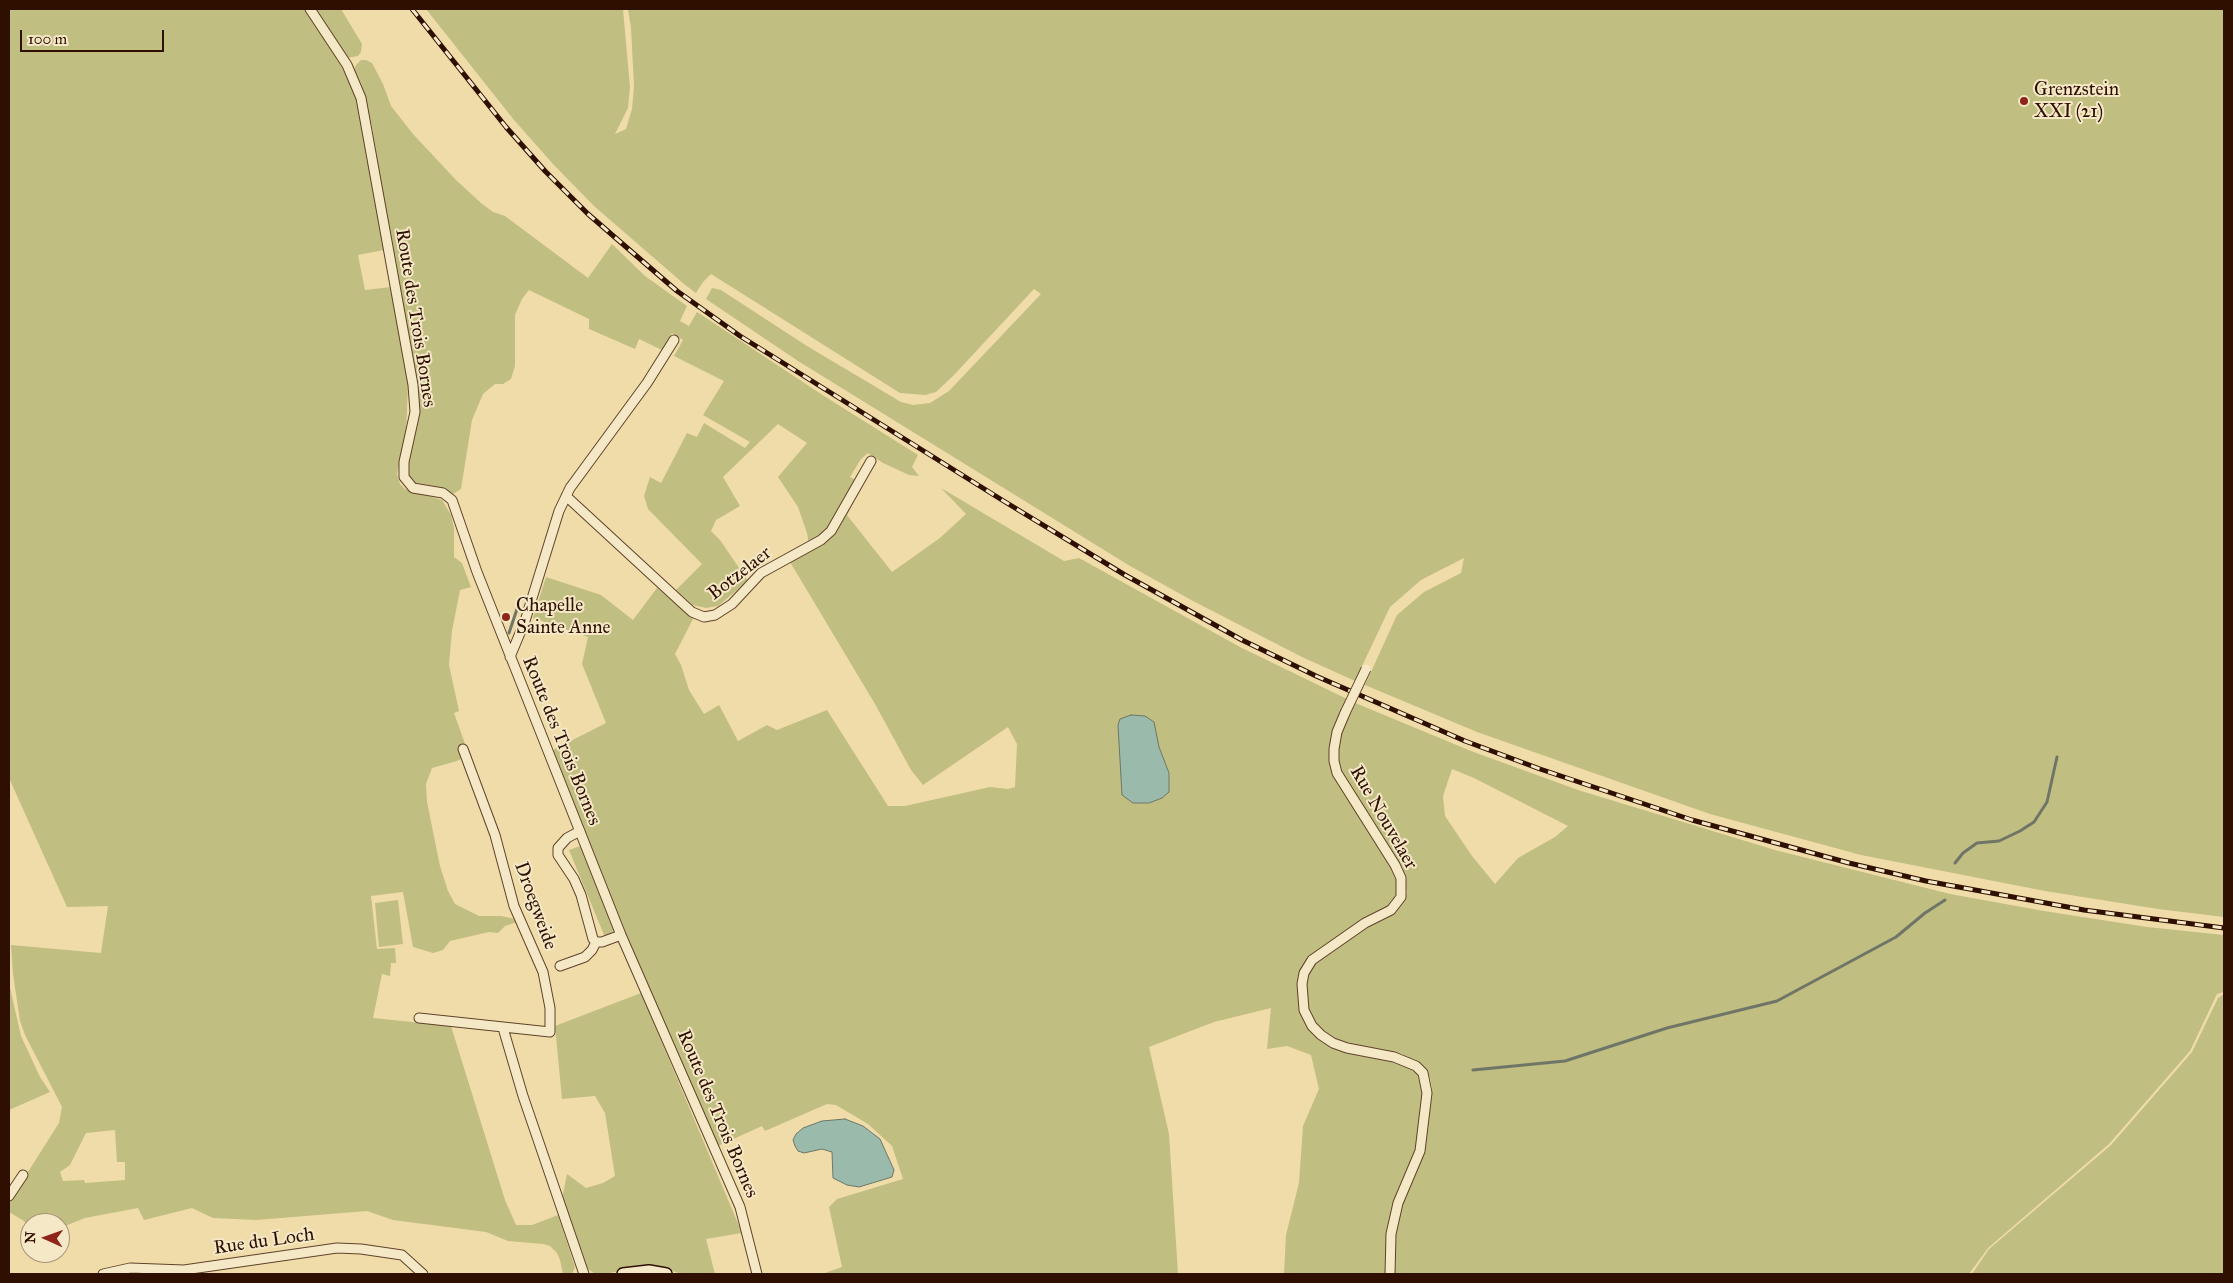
<!DOCTYPE html>
<style>
body{margin:0}
#map{position:relative;width:2233px;height:1283px;overflow:hidden;background:#f0dca9;font-family:"IM FELL Great Primer",serif}
canvas{display:block}
.frame{position:absolute;inset:0;border:10px solid #2f0f00;pointer-events:none}
.north{position:absolute;left:20px;top:1213px;width:50px;height:50px;box-sizing:border-box;background:#f5e8c7;border:1px solid #a69177;border-radius:50%;rotate:272deg;font-size:14px;font-weight:700;line-height:20px;text-align:center;color:#2f0f00}
.north::after{content:'';display:block;margin:auto;width:18px;height:22px;background:#8f2418;clip-path:polygon(50% 0,100% 100%,50% 72%,0 100%)}
.scale{position:absolute;left:20px;top:30px;width:144px;height:22px;box-sizing:border-box;border:2px solid #2f0f00;border-top:0;padding-left:6px;font-size:15px;line-height:18px;white-space:nowrap;color:#2f0f00;-webkit-text-stroke:4px #f5e8c7;paint-order:stroke}
</style>
<div id="map">
<canvas width="2233" height="1283"></canvas>
<div class="frame"></div>
<div class="north">N</div>
<div class="scale">100 m</div>
</div>
<script>
const g = document.querySelector('canvas').getContext('2d');
g.lineJoin = 'round';
function paint(path, color) { g.fillStyle = color; g.fill(path, 'evenodd'); }
const toPath = rows => new Path2D(rows.map(r => 'M' + r).join(''));
function stroke(path, color, width, dash) { g.strokeStyle = color; g.lineWidth = width; g.lineCap = dash ? 'butt' : 'round'; g.setLineDash(dash || []); g.stroke(path); }
function drawText(font, color, halo, rows, align = 'center') {
  g.font = font + ' "IM FELL Great Primer",serif'; g.lineWidth = 4; g.setLineDash([]); g.textBaseline = 'middle'; g.strokeStyle = halo; g.fillStyle = color; for (const [text, x, y, turn = 0] of rows) {
    g.save(); g.translate(x, y); g.rotate((+turn || 0) * Math.PI / 180); g.textAlign = isNaN(turn) ? turn : align; if (halo) g.strokeText(text, 0, 0); g.fillText(text, 0, 0); g.restore();
  }
}
const green = toPath([
 [9,9,341,9,362,44,361,52,358,56,347,58,340,64,358,100,384,250,358,255,365,290,391,287,408,384,406,434,397,474,400,484,405,489,442,500,451,515,454,528,454,557,462,563,471,587,460,590,452,631,449,665,459,711,454,713,469,755,457,761,432,768,426,784,427,802,440,866,448,891,455,904,479,916,501,916,515,919,517,922,505,926,498,933,489,932,450,941,443,950,433,953,413,947,403,892,371,896,377,949,395,948,396,963,391,963,390,976,382,974,373,1018,451,1026,505,1200,516,1225,532,1225,558,1215,575,1267,572,1274,563,1274,560,1260,557,1253,550,1246,543,1244,508,1241,486,1232,393,1220,367,1211,256,1220,213,1218,192,1208,144,1220,138,1208,85,1218,60,1228,60,1223,30,1223,30,1228,24,1221,9,1212,9,1202,59,1123,62,1107,25,1035,20,1021,13,974,11,945,101,953,108,906,67,907,9,778],
 [115,1130,117,1162,125,1162,125,1180,85,1183,84,1180,63,1181,60,1172,70,1165,86,1133],
 [426,9,623,9,630,87,628,108,615,134,626,129,632,109,634,86,631,28,628,9,2224,9,2224,917,2158,909,2045,891,1861,855,1710,814,1477,732,1365,685,1397,615,1424,592,1461,573,1464,558,1421,580,1390,607,1355,681,1302,657,1193,601,1130,566,798,361,706,299,712,288,721,290,807,346,901,402,913,405,930,403,949,391,1041,294,1034,289,954,375,936,392,925,395,900,393,711,274,703,282,696,293,684,284,594,206,553,164,514,120],
 [361,60,366,60,372,63,383,84,391,106,413,134,456,180,481,203,493,212,505,216,588,278,612,244,645,276,687,306,680,321,689,326,697,312,821,394,918,455,912,467,919,476,909,475,883,463,868,453,861,459,850,477,863,484,847,515,892,572,940,538,966,514,941,488,1064,561,1079,558,1240,647,1347,699,1331,762,1395,873,1399,887,1397,897,1392,905,1329,942,1303,967,1309,1028,1315,1036,1346,1053,1395,1062,1414,1070,1419,1073,1424,1088,1418,1151,1396,1201,1388,1274,1284,1274,1286,1235,1299,1183,1303,1126,1319,1089,1311,1055,1287,1046,1267,1049,1271,1008,1214,1022,1149,1047,1169,1134,1178,1274,822,1274,842,1267,829,1207,837,1199,903,1179,892,1146,868,1124,836,1105,827,1104,765,1131,762,1126,718,1146,667,1031,581,827,553,750,606,723,582,664,588,637,533,618,546,577,601,595,633,620,657,588,694,617,675,654,681,665,689,690,704,714,719,705,738,741,767,725,777,730,827,710,888,806,905,806,990,787,1008,789,1015,787,1017,744,1008,727,923,785,911,770,875,704,790,562,810,550,807,533,798,507,778,477,807,443,778,424,723,477,740,506,716,520,711,531,720,540,748,581,718,606,706,608,693,605,676,590,702,564,648,509,644,496,650,477,661,483,687,433,697,437,704,423,745,448,750,442,703,415,724,381,674,356,683,340,672,333,662,350,639,339,635,349,589,329,589,319,529,290,522,299,515,315,515,366,511,379,503,384,495,384,483,394,472,420,461,489,453,494,440,487,411,482,409,479,409,462,417,410,372,126,361,83,354,70,356,65],
 [1353,702,1471,751,1578,790,1775,850,1950,894,2044,911,2147,927,2224,935,2224,992,2217,994,2190,1051,2109,1144,1988,1248,1969,1274,1393,1274,1393,1234,1400,1204,1417,1171,1423,1153,1431,1105,1432,1088,1430,1078,1424,1068,1402,1054,1336,1041,1315,1024,1308,1010,1304,985,1313,962,1365,926,1381,921,1393,913,1403,902,1407,893,1403,872,1339,772,1336,761,1340,734],
 [1452,769,1474,778,1568,826,1555,837,1518,858,1495,884,1472,856,1445,816,1443,796],
 [580,846,614,930,609,935,604,935,569,850],
 [398,900,403,944,379,947,375,903],
 [9,983,21,1036,40,1077,50,1092,9,1110],
 [641,993,742,1233,706,1239,715,1274,681,1274,662,1267,644,1266,605,1274,595,1274,588,1269,584,1263,562,1199,567,1174,586,1188,603,1183,615,1176,605,1113,595,1096,562,1099,555,1026],
 [2224,994,2224,1274,1972,1274,1989,1249,2111,1145,2192,1052,2218,998]
]);
const water = toPath([
 [1131,715,1145,716,1154,722,1159,747,1169,773,1169,792,1162,798,1149,803,1133,803,1122,795,1118,725,1120,719,1131,715],
 [845,1119,863,1126,880,1139,894,1170,892,1177,859,1187,847,1185,833,1178,832,1152,822,1149,804,1153,798,1151,795,1146,793,1140,796,1134,803,1128,822,1121,845,1119]
]);
const stream = toPath([
 [509,633,520,600],
 [1955,863,1963,853,1977,843,1999,841,2020,831,2034,822,2047,802,2057,757],
 [1473,1070,1565,1061,1667,1028,1777,1001,1896,937,1925,913,1945,900]
]);
const street = toPath([
 [310,9,347,65,361,98,413,385,415,412,404,462,404,477,413,488,443,493,452,500,477,572,621,935,740,1207,757,1274],
 [566,496,681,602,692,612,704,617,715,615,732,604,761,573,821,540,831,531,871,461],
 [510,657,525,621,559,511,570,488,647,383,674,340],
 [1345,713,1337,732,1334,749,1334,761,1337,773,1395,865,1401,878,1401,897,1391,910,1365,923,1312,960,1304,973,1302,984,1304,1010,1312,1026,1321,1035,1333,1043,1347,1048,1394,1057,1416,1066,1423,1073,1427,1093,1420,1151,1398,1203,1391,1234,1390,1274],
 [580,831,567,838,558,848,558,855,574,879,581,895,593,939,596,942,602,942,621,935],
 [560,966,585,957,592,950,596,942],
 [419,1018,550,1032,550,1008,543,972,514,906,495,835,463,749],
 [503,1028,523,1096,584,1274],
 [9,1196,23,1175],
 [103,1274,130,1268,184,1270,337,1248,361,1249,402,1255,423,1274]
]);
const secondary = toPath([
 [623,1274,649,1271,666,1274]
]);
const rail = toPath([
 [412,9,506,127,545,171,588,214,677,291,740,336,1002,500,1125,575,1242,640,1316,676,1465,741,1540,769,1692,820,1849,863,1926,881,2084,910,2224,928]
]);
const streetBridge = toPath([
 [1345,713,1366,669]
]);
const markers = [
 [2024,101,5,"#8f2418"],
 [506,617,5,"#8f2418"]
];
const poiNames = [
 ["Grenzstein",2034,90],
 ["XXI (21)",2034,112],
 ["Chapelle",516,606],
 ["Sainte Anne",516,628]
];
const streetNames = [
 ["Route des Trois Bornes",415,318,81],
 ["Botzelaer",740,574,-38],
 ["Route des Trois Bornes",561,741,68],
 ["Rue Nouvelaer",1383,818,60],
 ["Droegweide",535,906,70],
 ["Route des Trois Bornes",717,1114,67],
 ["Rue du Loch",264,1242,-8]
];
paint(green, '#c1be82');
paint(water, '#9abbab');
stroke(water, '#6f7667', 1);
stroke(stream, '#6f7667', 3);
stroke(street, '#5f422a', 11);
stroke(secondary, '#2f0f00', 14);
stroke(street, '#f5e8c7', 9);
stroke(secondary, '#f5e8c7', 11);
stroke(rail, '#2f0f00', 5);
stroke(rail, '#f5e8c7', 3, [9]);
stroke(streetBridge, '#5f422a', 11, []);
stroke(streetBridge, '#f5e8c7', 9);
for (const [x, y, r, color] of markers) { const dot = new Path2D(); dot.arc(x, y, r, 0, 2 * Math.PI); g.fillStyle = color; g.fill(dot); stroke(dot, '#f5e8c7', 2); }
drawText('19px', '#2f0f00', '#f5e8c7', poiNames, 'left');
drawText('19px', '#2f0f00', '#f5e8c7', streetNames);
</script>
